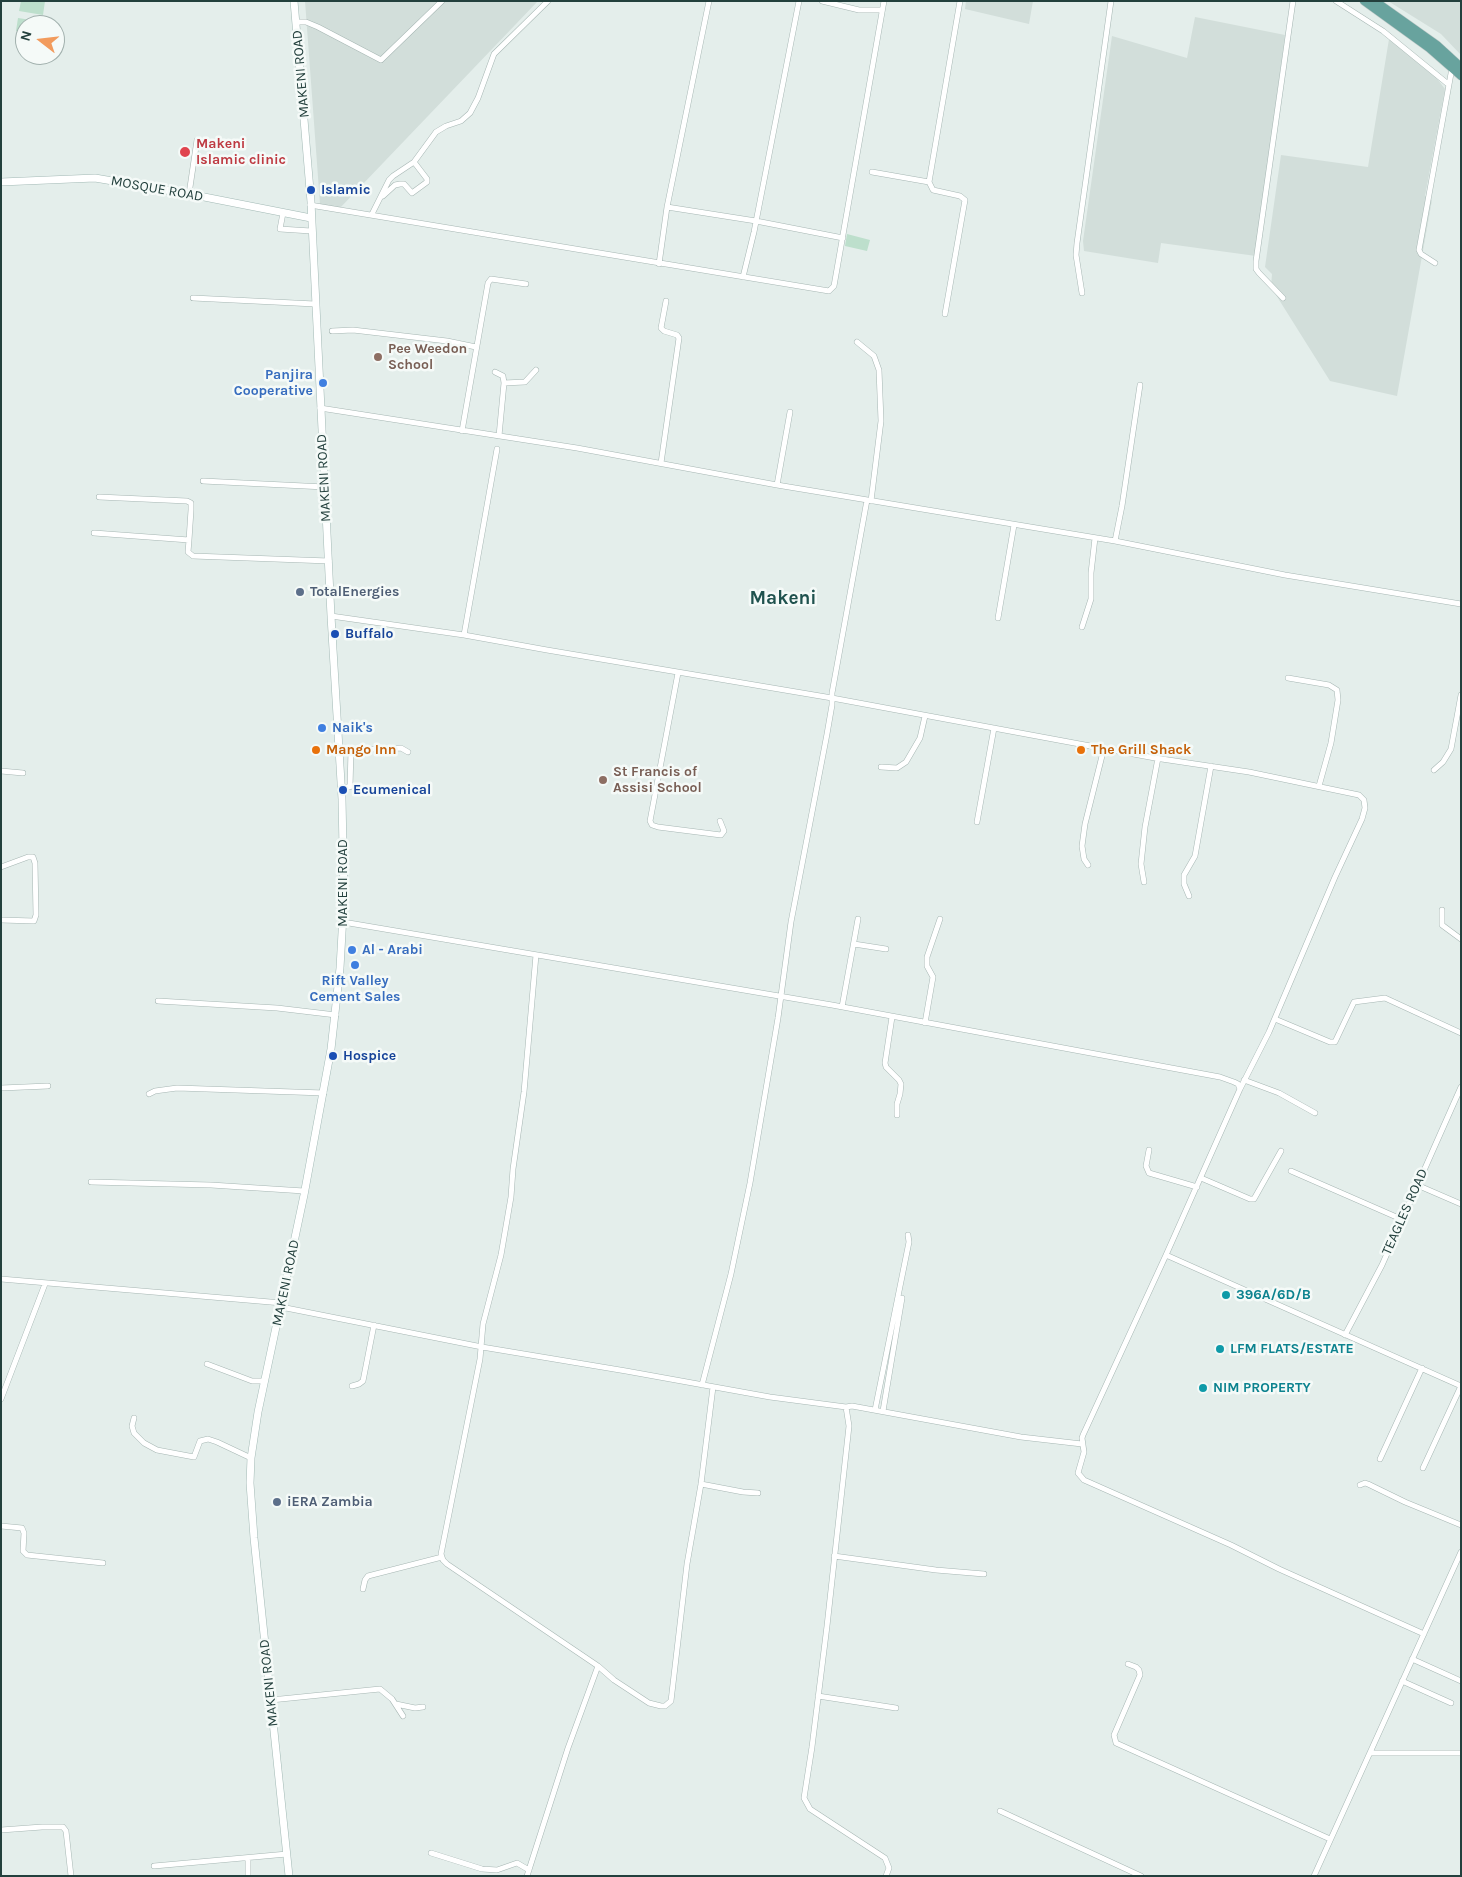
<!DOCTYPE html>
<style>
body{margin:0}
#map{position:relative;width:1462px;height:1877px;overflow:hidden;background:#e4eeeb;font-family:Karla,sans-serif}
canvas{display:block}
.frame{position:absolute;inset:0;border:2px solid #23403d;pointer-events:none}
.north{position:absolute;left:15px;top:15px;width:50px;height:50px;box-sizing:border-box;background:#f5faf8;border:1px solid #a1b0ad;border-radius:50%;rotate:286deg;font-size:14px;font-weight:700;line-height:20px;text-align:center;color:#23403d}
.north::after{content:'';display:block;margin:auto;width:18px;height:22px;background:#f29b5d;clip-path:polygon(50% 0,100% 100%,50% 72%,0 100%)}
</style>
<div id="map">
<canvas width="1462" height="1877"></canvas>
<div class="frame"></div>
<div class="north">N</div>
</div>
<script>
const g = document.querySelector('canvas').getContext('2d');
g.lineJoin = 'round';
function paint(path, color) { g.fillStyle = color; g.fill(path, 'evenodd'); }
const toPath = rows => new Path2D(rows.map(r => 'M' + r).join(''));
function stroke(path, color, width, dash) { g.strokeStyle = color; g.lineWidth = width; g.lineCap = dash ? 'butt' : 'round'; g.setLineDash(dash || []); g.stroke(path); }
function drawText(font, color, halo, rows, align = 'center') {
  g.font = font + ' Karla,sans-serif'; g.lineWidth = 5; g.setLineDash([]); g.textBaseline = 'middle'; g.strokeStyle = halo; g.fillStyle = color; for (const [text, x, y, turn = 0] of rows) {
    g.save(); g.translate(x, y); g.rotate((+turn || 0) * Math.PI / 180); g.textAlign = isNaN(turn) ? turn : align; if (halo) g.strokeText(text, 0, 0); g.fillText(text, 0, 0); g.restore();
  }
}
const built = toPath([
 [305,1,538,1,340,208,320,204],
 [966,1,1033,1,1029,24,965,9],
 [1388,1,1461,1,1461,55,1441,34],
 [1195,17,1285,35,1256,256,1161,243,1158,263,1084,251,1083,241,1112,36,1187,58],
 [1390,33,1432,72,1445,89,1425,196,1432,200,1397,396,1330,381,1271,287,1272,274,1265,267,1281,155,1368,167]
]);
const green = toPath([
 [21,1,45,1,43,15,19,11],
 [18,18,44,22,43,25,25,25,25,32,16,31],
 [847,234,870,240,867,251,845,246]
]);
const street = toPath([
 [709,1,667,207,756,221,843,238],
 [822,1,859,10,882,10],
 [1336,1,1383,31,1448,84],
 [296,22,306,22,318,27,381,60,442,1],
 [872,172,929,182],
 [189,194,197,140],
 [383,196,395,185,400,184,404,184,412,193,427,182,427,179,414,162],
 [310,205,829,291,834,286,884,1],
 [283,213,280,229,311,231],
 [372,214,389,180,393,176,414,162,436,132,446,126,461,121,470,113,478,98,494,54,548,1],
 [1435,263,1421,254,1419,250,1452,68],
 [659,264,667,207],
 [743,277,754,232,799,1],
 [1082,293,1076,255,1077,243,1111,1],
 [193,298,315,304],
 [1283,298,1259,273,1256,269,1256,261,1293,1],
 [945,314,965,200,960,196,933,190,929,182,960,1],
 [332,331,353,330,447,341,476,347],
 [857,342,874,356,879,370,881,421,871,501],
 [495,372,503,376,504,383,499,436],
 [504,383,525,382,536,370],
 [320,408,577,448,777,485,1115,541,1285,575,1461,604],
 [462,431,488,283,491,279,526,284],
 [661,463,679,338,677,335,664,331,661,328,666,301],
 [203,481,325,487],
 [777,485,790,412],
 [99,497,187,501,191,503,191,510,189,540],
 [94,533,189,540,188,552,193,556,329,561],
 [1115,541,1122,506,1140,385],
 [331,616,464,635,547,650,832,698,1155,758,1249,772,1359,795,1364,800,1365,808,1362,819,1335,877,1269,1032,1240,1089,1166,1255,1083,1435,1082,1438,1084,1452,1078,1473,1084,1480,1231,1545,1279,1569,1424,1634],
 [998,618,1014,525],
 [1082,627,1091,599,1091,573,1095,538],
 [464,635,497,449],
 [678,673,650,821,652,825,658,827,721,835,724,831,720,821],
 [1288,678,1329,685,1337,690,1338,700,1331,743,1319,786],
 [881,767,897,768,906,762,920,738,925,716],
 [1434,770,1443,762,1451,749,1461,695],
 [1,771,23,773],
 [341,787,350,787,351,750,401,748,408,752],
 [977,822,994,728],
 [1088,865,1084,859,1082,846,1085,824,1104,748],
 [1,867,28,857,33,857,35,863,36,915,34,921,1,920],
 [1144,882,1141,864,1145,827,1158,758],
 [1189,896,1184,884,1184,875,1195,856,1211,766],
 [1442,910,1442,925,1461,939],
 [343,922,832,1005,1220,1077,1234,1082,1238,1084,1240,1089],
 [854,944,886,949],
 [536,955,524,1092,513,1169,511,1197,501,1255,483,1324,480,1359,441,1554,443,1560,447,1564,598,1666],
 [158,1001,277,1008,336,1015],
 [842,1007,858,919],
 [892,1017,885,1063,886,1067,899,1080,901,1084,900,1094,897,1104,897,1115],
 [1275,1019,1330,1042,1335,1042,1354,1002,1385,998,1461,1033],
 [925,1023,933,977,927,966,927,957,940,919],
 [1244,1080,1279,1093,1315,1113],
 [1,1088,48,1086],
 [149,1094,155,1091,177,1088,324,1093],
 [1149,1150,1146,1166,1149,1173,1197,1187],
 [1291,1171,1401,1219],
 [1201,1178,1250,1199,1254,1199,1281,1151],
 [91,1182,211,1185,304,1191],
 [1417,1185,1461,1204],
 [1166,1255,1461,1386],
 [1,1279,282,1303],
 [281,1307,482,1347,626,1371,770,1397,846,1407,849,1426,827,1626,812,1747,804,1798,810,1809,885,1858,889,1868,886,1876],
 [1345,1335,1382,1265,1461,1087],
 [207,1364,252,1381,265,1381],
 [702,1385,731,1274,750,1183,778,1018,791,922,827,734,832,705,832,693,867,500],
 [352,1386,359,1384,363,1381,374,1325],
 [1,1399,45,1284],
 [846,1407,852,1406,1021,1437,1082,1444],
 [875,1410,909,1242,908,1235],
 [883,1411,902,1298],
 [134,1418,132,1426,134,1433,144,1443,157,1450,194,1457,200,1441,208,1439,217,1442,251,1458],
 [1380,1459,1422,1368],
 [1423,1468,1461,1386],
 [701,1484,743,1492,758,1493],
 [1360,1485,1365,1483,1368,1484,1405,1502,1461,1525],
 [1,1526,22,1528,24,1533,23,1551,27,1555,103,1563],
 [834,1556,936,1570,984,1574],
 [363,1589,365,1580,368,1576,442,1557],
 [1412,1659,1461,1681],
 [1128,1664,1136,1667,1139,1670,1140,1675,1114,1735,1116,1743,1330,1839],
 [1402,1681,1451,1703],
 [818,1696,896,1708],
 [271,1700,380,1689,392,1699,403,1716],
 [396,1704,415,1708,423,1707],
 [1370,1753,1461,1753],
 [1000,1811,1141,1876],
 [1,1830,42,1827,63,1827,66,1831,71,1876],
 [431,1853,482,1869,497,1870,517,1863,529,1870],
 [248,1858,248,1876],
 [154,1866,287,1854],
 [527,1876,568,1748,598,1666,614,1680,649,1703,661,1706,665,1706,671,1701,687,1564,701,1484,713,1387],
 [1314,1876,1461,1552]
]);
const secondary = toPath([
 [1,182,95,178,189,194,311,218],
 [289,1876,254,1538,250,1483,251,1458,258,1412,304,1195,331,1049,340,968,344,897,342,799,331,616,311,202,294,1]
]);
const primary = toPath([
 [1364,1,1429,48,1461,76],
 [1375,1,1437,45,1461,67]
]);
const markers = [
 [185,152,6,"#e0444e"],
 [311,190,5,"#1a4fb4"],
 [378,357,5,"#8d6e63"],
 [323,383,5,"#3f7fe0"],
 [300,592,5,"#5c6f8a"],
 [335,634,5,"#1a4fb4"],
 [322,728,5,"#3f7fe0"],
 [316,750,5,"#e8710a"],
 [1081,750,5,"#e8710a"],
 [603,780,5,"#8d6e63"],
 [343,790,5,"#1a4fb4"],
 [352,950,5,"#3f7fe0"],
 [355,965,5,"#3f7fe0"],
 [333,1056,5,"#1a4fb4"],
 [1226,1295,5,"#0f9aa8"],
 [1220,1349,5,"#0f9aa8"],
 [1203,1388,5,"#0f9aa8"],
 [277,1502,5,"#5c6f8a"]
];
const streetNames = [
 ["MAKENI ROAD",301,74,-95],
 ["MOSQUE ROAD",157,189,10],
 ["MAKENI ROAD",324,478,-93],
 ["MAKENI ROAD",343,883,-90],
 ["TEAGLES ROAD",1405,1212,-66],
 ["MAKENI ROAD",286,1283,-78],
 ["MAKENI ROAD",269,1683,-96]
];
const healthNames = [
 ["Makeni",196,144],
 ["Islamic clinic",196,160]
];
const transitNames = [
 ["Islamic",321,190],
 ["Buffalo",345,634],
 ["Ecumenical",353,790],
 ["Hospice",343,1056]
];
const educationNames = [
 ["Pee Weedon",388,349],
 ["School",388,365],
 ["St Francis of",613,772],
 ["Assisi School",613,788]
];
const shopNames = [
 ["Panjira",313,375,"right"],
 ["Cooperative",313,391,"right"],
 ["Naik's",332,728],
 ["Al - Arabi",362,950],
 ["Rift Valley",355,981,"center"],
 ["Cement Sales",355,997,"center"]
];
const serviceNames = [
 ["TotalEnergies",310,592],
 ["iERA Zambia",287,1502]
];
const foodNames = [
 ["Mango Inn",326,750],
 ["The Grill Shack",1091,750]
];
const cultureNames = [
 ["396A/6D/B",1236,1295],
 ["LFM FLATS/ESTATE",1230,1349],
 ["NIM PROPERTY",1213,1388]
];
const districtNames = [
 ["Makeni",783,599]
];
paint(built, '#d2deda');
paint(green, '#bddfcc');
stroke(street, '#a6b6b3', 6);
stroke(secondary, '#a2b9b5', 8);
stroke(primary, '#c1cac9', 9);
stroke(street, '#fff', 5);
stroke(secondary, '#fff', 7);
stroke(primary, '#68a39e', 8);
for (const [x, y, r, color] of markers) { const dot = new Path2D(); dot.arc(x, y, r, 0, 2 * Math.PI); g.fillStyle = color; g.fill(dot); stroke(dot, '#f5faf8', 2); }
drawText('14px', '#23403d', '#f5faf8', streetNames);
drawText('bold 14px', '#be3a42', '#f5faf8', healthNames, 'left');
drawText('bold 14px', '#164399', '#f5faf8', transitNames, 'left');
drawText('bold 14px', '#785e54', '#f5faf8', educationNames, 'left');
drawText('bold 14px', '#366cbe', '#f5faf8', shopNames, 'left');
drawText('bold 14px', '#4e5e75', '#f5faf8', serviceNames, 'left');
drawText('bold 14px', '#c56008', '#f5faf8', foodNames, 'left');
drawText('bold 14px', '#0d838f', '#f5faf8', cultureNames, 'left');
drawText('bold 19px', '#1f524e', '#f5faf8', districtNames);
</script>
